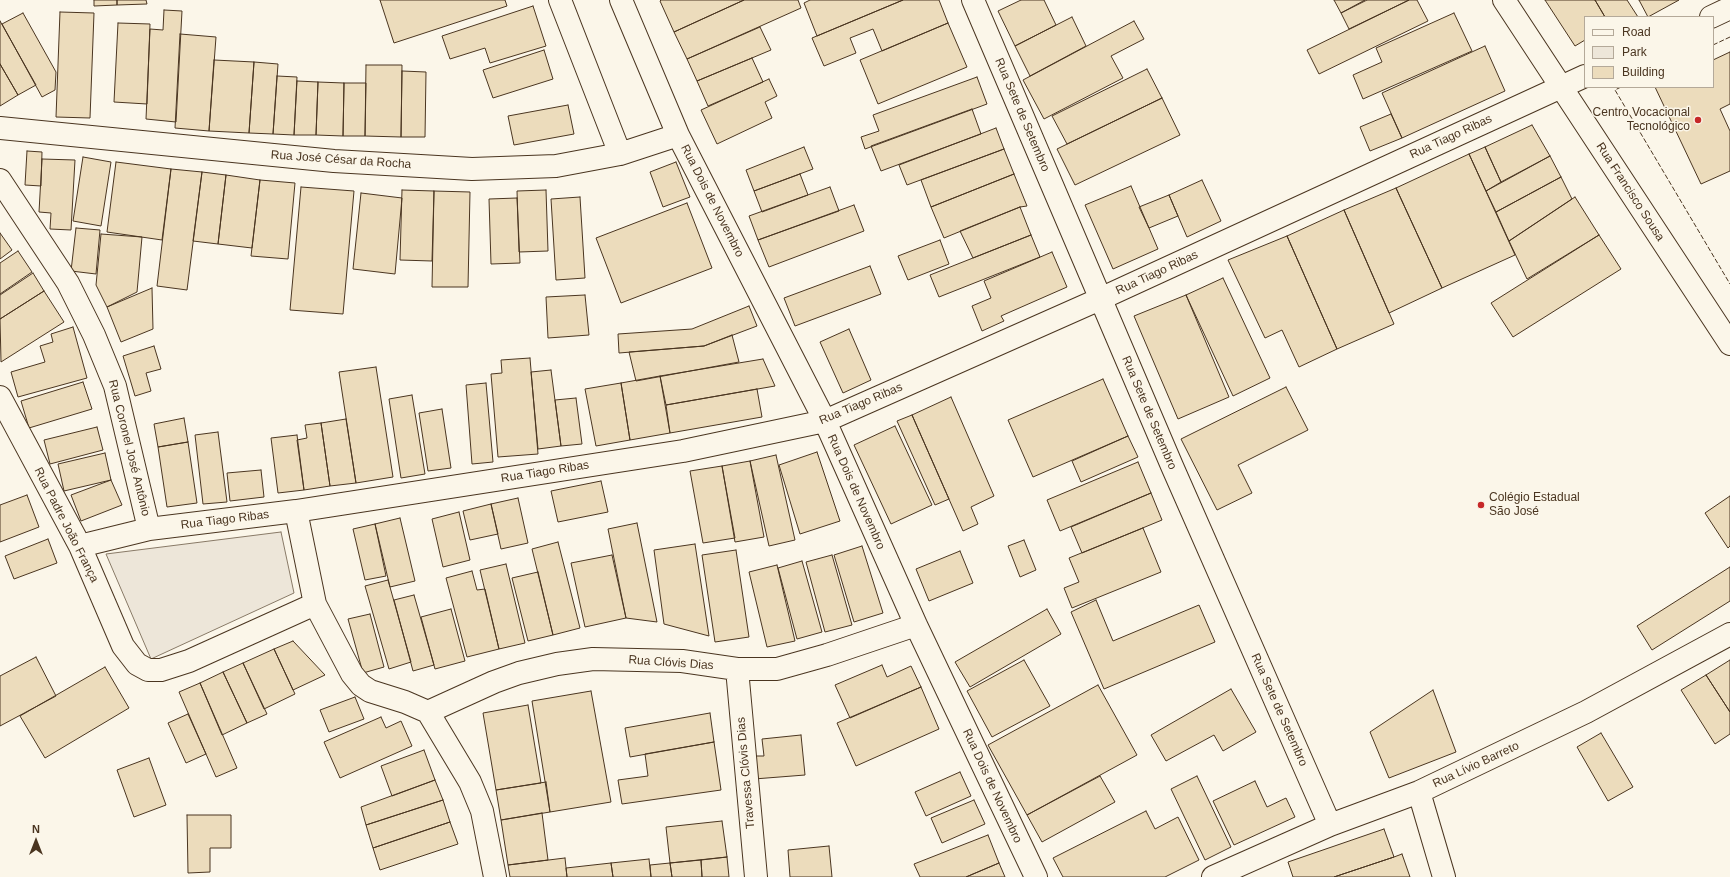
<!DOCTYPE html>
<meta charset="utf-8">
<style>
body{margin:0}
#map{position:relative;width:1730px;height:877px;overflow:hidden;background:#fbf6e9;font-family:Helvetica,sans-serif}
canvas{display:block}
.legend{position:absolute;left:1584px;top:16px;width:130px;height:72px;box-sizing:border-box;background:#fbf6e9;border:1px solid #b4a999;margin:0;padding:5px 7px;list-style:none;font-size:12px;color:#4a3520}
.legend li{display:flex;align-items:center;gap:8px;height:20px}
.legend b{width:20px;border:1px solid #b4a999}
.north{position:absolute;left:16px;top:821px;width:40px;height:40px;-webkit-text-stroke:3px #fbf6e9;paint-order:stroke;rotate:0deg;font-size:11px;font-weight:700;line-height:16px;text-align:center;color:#4a3520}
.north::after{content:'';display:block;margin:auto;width:14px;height:18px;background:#4a3520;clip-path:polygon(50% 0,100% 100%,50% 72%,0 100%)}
</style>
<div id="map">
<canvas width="1730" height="877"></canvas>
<ul class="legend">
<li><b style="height:5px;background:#fbf6e9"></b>Road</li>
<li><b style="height:11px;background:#ede6d9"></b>Park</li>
<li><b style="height:11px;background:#ecdcbc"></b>Building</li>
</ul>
<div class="north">N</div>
</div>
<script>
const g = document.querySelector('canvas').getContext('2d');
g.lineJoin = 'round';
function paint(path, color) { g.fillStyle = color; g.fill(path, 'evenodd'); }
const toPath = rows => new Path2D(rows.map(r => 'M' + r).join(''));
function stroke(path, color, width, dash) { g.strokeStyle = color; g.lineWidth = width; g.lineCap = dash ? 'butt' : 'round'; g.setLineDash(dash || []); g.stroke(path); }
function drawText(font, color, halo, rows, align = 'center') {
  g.font = font + ' Helvetica,sans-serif'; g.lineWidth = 3; g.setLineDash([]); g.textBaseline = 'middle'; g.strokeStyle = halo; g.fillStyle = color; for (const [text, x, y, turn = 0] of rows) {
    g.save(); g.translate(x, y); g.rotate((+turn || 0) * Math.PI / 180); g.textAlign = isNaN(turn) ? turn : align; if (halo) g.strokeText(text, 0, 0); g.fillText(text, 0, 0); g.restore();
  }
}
const green = toPath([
 [281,532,294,593,151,659,106,554,281,532]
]);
const building = toPath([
 [94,0,117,0,117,5,94,6,94,0],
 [117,0,146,0,147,4,117,5,117,0],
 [380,0,505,0,507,6,394,43,380,0],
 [661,0,744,0,674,32,660,1,661,0],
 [744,0,798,0,801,8,687,59,674,32,744,0],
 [810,0,903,0,817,36,804,3,810,0],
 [903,0,939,0,948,23,882,51,873,29,850,38,856,53,824,66,812,38,903,0],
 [1021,0,1044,0,1056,25,1015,46,998,11,1021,0],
 [1334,0,1365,0,1341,13,1334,0],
 [1367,0,1409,0,1349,29,1341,13,1367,0],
 [1409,0,1417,0,1428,21,1319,74,1307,50,1409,0],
 [1545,0,1595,0,1605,17,1585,17,1585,40,1575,46,1545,0],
 [1595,0,1627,0,1638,17,1605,17,1595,0],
 [1639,0,1679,0,1648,17,1639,0],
 [533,6,546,46,490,63,485,48,450,59,442,36,533,6],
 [164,10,182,11,176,122,146,119,150,29,163,30,164,10],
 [60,12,94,13,90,118,56,117,60,12],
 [23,13,56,72,55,90,42,97,2,24,23,13],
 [1454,13,1472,51,1363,99,1353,75,1382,62,1376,48,1454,13],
 [1072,17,1086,46,1030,76,1015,46,1072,17],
 [0,21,36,85,18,95,0,64,0,21],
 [1134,21,1144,39,1111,56,1123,78,1044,119,1023,80,1134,21],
 [118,23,150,24,147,104,114,102,118,23],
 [948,23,967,67,878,104,860,60,948,23],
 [760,27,771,50,697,81,687,59,760,27],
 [180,34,216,37,209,131,175,128,180,34],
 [1485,46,1505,91,1402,138,1382,93,1485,46],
 [544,50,553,79,493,98,483,70,544,50],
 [1730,52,1730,104,1720,109,1730,131,1730,171,1701,184,1655,87,1713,87,1713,60,1730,52],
 [752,58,763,82,708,106,697,81,752,58],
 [214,60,254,62,249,133,209,131,214,60],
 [254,62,278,64,273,134,249,133,254,62],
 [0,64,18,95,0,106,0,64],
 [366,65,402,65,401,137,365,136,366,65],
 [1147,69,1162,98,1067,144,1052,116,1147,69],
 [402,71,426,72,425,137,401,137,402,71],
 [277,76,297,77,294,135,273,134,277,76],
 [977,77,987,104,865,149,861,137,879,131,873,115,977,77],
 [769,79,777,96,765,102,772,118,717,144,701,110,769,79],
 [297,81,318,82,316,135,294,135,297,81],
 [318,82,344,83,343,136,316,135,318,82],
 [344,83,366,83,365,136,343,136,344,83],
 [1162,98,1180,135,1075,185,1057,149,1162,98],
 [568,105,574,134,514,145,508,116,568,105],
 [972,109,981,134,881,171,871,146,972,109],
 [1391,114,1402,138,1370,151,1360,127,1391,114],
 [1532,125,1550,156,1501,182,1485,147,1532,125],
 [996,128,1004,149,907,185,899,165,996,128],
 [804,147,813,169,754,191,746,170,804,147],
 [1485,147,1501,182,1486,191,1469,154,1485,147],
 [1004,149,1014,174,931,207,921,180,1004,149],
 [27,151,42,152,41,186,25,185,27,151],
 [1469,154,1515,255,1442,288,1396,188,1469,154],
 [1550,156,1561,177,1496,212,1486,191,1550,156],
 [83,157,111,162,101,226,73,221,83,157],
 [42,159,75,160,71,230,50,229,51,213,39,212,42,159],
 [116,162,171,169,162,240,107,232,116,162],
 [676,162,690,197,663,207,650,172,676,162],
 [171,169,202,172,187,290,157,286,171,169],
 [202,172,226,175,218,244,193,241,202,172],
 [800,174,808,195,762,212,754,191,800,174],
 [1014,174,1027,206,1020,207,944,238,931,207,1014,174],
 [226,175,260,180,252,248,218,244,226,175],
 [1561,177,1572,199,1509,241,1496,212,1561,177],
 [260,180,295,183,288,259,251,256,260,180],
 [1202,180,1221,221,1187,237,1169,195,1202,180],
 [1131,186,1158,249,1113,269,1085,205,1131,186],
 [301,187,354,191,343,314,290,310,301,187],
 [830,187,839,211,758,240,749,216,830,187],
 [1396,188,1442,288,1389,313,1344,210,1396,188],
 [402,190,434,191,432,261,400,260,402,190],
 [546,190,548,251,519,252,517,191,546,190],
 [434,191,470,192,468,287,432,287,434,191],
 [361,193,402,198,395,274,353,269,361,193],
 [1169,195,1178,216,1149,228,1139,207,1169,195],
 [580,197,585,278,556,280,551,199,580,197],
 [1575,197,1599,235,1527,279,1509,241,1575,197],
 [517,198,520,263,491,264,489,199,517,198],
 [687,203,712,268,621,303,596,238,687,203],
 [854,205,864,231,769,267,758,240,854,205],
 [1020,207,1031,235,973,258,960,231,1020,207],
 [1344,210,1394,324,1337,349,1287,236,1344,210],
 [76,228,100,230,96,274,71,271,76,228],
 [0,233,12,250,0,259,0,233],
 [101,234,142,237,137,292,107,307,96,285,101,234],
 [1031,235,1040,257,939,297,930,275,1031,235],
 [1599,235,1621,269,1513,337,1491,303,1599,235],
 [1287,236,1337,349,1299,367,1282,330,1265,338,1228,260,1287,236],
 [940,240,949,264,908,280,898,256,940,240],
 [18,251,32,272,0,294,0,263,18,251],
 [1052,252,1067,287,1001,316,1004,321,982,331,972,306,991,298,984,281,1052,252],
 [870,266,881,294,795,326,784,298,870,266],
 [33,273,44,291,0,319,0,295,33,273],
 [1223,278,1270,378,1233,396,1186,295,1223,278],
 [152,288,153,329,121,342,107,307,152,288],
 [44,291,64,322,1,362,0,319,44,291],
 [585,295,589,335,548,338,546,297,585,295],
 [1186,295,1229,397,1178,419,1134,316,1186,295],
 [749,306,757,326,704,346,619,353,618,334,692,329,749,306],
 [73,327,87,378,18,397,11,372,45,362,40,346,53,342,51,334,73,327],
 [849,329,871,380,843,393,820,342,849,329],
 [732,335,739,362,636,381,629,352,704,346,732,335],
 [154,346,161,369,146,373,151,391,135,396,123,356,154,346],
 [530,358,538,454,498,457,491,374,502,373,501,360,530,358],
 [763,359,775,386,666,405,660,376,763,359],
 [376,367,393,477,356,483,339,372,376,367],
 [551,370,561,446,538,449,531,372,551,370],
 [660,376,670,433,630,440,621,383,660,376],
 [1103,379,1128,436,1033,477,1008,420,1103,379],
 [83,382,92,409,29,428,21,401,83,382],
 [486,383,493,462,472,464,466,385,486,383],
 [621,383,630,440,596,446,585,389,621,383],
 [1286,387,1308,430,1238,465,1252,493,1217,510,1181,439,1286,387],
 [757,389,762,417,670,433,666,405,757,389],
 [412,395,425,474,401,478,389,399,412,395],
 [951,397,994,496,971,507,978,524,963,531,912,415,951,397],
 [576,398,582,444,561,446,555,400,576,398],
 [442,409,451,468,428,471,419,413,442,409],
 [912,415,949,499,935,505,897,421,912,415],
 [184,418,188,442,158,447,154,424,184,418],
 [346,419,356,483,330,486,321,423,346,419],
 [321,423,330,486,304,490,297,440,307,438,305,425,321,423],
 [895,426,932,505,891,524,854,445,895,426],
 [97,427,103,450,50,464,44,440,97,427],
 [218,432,227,502,203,504,195,435,218,432],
 [297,435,304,490,278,493,271,438,297,435],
 [1128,436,1138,457,1081,482,1072,461,1128,436],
 [188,442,197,503,167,507,158,447,188,442],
 [817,452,840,521,800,534,779,465,817,452],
 [105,453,111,480,64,491,58,464,105,453],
 [776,455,795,540,769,546,750,461,776,455],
 [750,461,764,537,735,542,722,466,750,461],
 [1138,462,1151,493,1060,531,1047,500,1138,462],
 [722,466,735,538,703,543,690,471,722,466],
 [261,470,264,497,230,501,227,473,261,470],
 [111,480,122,505,81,521,71,495,111,480],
 [601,481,608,512,558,522,551,491,601,481],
 [1151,493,1162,520,1082,553,1071,527,1151,493],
 [27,495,39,527,0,542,0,505,27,495],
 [1730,496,1730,546,1728,548,1705,513,1730,496],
 [518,498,528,543,501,549,491,504,518,498],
 [491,504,498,534,470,540,463,511,491,504],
 [459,512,470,560,443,567,432,519,459,512],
 [400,518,415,581,390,587,375,524,400,518],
 [637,523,657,622,626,618,608,529,637,523],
 [375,524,386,576,365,580,353,529,375,524],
 [1143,528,1161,572,1072,608,1064,588,1079,582,1069,558,1143,528],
 [48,539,57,563,14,579,5,556,48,539],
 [1024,540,1036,570,1020,577,1008,546,1024,540],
 [558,542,580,628,553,635,532,549,558,542],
 [695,544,709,636,664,624,654,550,695,544],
 [862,546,883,613,854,622,834,555,862,546],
 [736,550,749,637,715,642,702,555,736,550],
 [960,551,973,583,929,601,916,569,960,551],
 [612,555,626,618,585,627,571,563,612,555],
 [832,555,852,625,825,632,806,562,832,555],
 [802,561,822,632,797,639,778,568,802,561],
 [506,564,525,643,499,649,480,570,506,564],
 [777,565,795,641,767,647,749,572,777,565],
 [1730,567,1730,601,1652,650,1637,626,1730,567],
 [472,571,477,590,485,589,499,649,467,657,446,578,472,571],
 [538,572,553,635,528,641,512,578,538,572],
 [388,580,411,662,389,669,365,586,388,580],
 [414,595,434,665,413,671,394,600,414,595],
 [1096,600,1113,641,1199,605,1215,642,1104,689,1071,612,1096,600],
 [451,609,465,661,435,669,421,617,451,609],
 [1047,609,1061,634,970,687,955,662,1047,609],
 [370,614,384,667,363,673,348,619,370,614],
 [293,641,325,675,293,690,274,649,293,641],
 [274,649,295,694,264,709,243,663,274,649],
 [36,657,56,696,0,726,0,676,36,657],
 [1024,660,1050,706,992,737,967,691,1024,660],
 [1730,660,1730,712,1706,675,1730,660],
 [243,663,267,714,247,723,223,672,243,663],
 [882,665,887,677,911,666,921,687,850,718,835,685,882,665],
 [105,667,129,708,45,758,20,716,105,667],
 [223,672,247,723,222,735,200,683,223,672],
 [1706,675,1730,712,1730,734,1715,744,1681,690,1706,675],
 [200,683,237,768,216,777,179,692,200,683],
 [1098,685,1137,755,1027,815,988,745,1098,685],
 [921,687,939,729,856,766,837,723,921,687],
 [1231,689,1256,732,1223,751,1214,735,1166,761,1151,735,1231,689],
 [1433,690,1456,752,1389,778,1370,732,1433,690],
 [591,691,611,802,550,812,532,701,591,691],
 [355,697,364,719,329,732,320,710,355,697],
 [528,705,541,783,496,790,483,713,528,705],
 [710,713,714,742,630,757,625,728,710,713],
 [188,714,206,754,186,763,168,723,188,714],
 [381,717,386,728,401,721,412,746,340,778,324,742,381,717],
 [1601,733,1633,787,1608,801,1577,747,1601,733],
 [801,735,805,775,754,779,752,756,764,756,762,739,801,735],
 [714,742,721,790,622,804,618,780,648,776,645,754,714,742],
 [424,750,435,780,392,796,381,766,424,750],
 [149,758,166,805,134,817,117,770,149,758],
 [960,772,971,796,926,816,915,792,960,772],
 [1100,776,1115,802,1042,842,1027,815,1100,776],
 [1197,776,1231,847,1205,860,1171,789,1197,776],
 [435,780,443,800,366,825,361,807,435,780],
 [1255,781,1267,807,1286,798,1295,817,1234,845,1213,801,1255,781],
 [546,782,550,812,501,820,496,790,546,782],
 [443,800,450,822,373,848,366,825,443,800],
 [974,800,985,824,942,843,931,818,974,800],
 [1146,811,1155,829,1178,817,1199,860,1165,877,1063,877,1053,858,1146,811],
 [542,813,548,860,508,865,501,820,542,813],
 [187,815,231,815,231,848,210,848,210,872,188,873,187,815],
 [722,821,727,857,670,863,666,827,722,821],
 [450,822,458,844,380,870,373,848,450,822],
 [1384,829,1394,857,1334,877,1293,877,1288,862,1384,829],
 [988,835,999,863,966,877,920,877,914,864,988,835],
 [829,846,832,877,790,877,788,850,829,846],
 [1402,854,1410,877,1334,877,1394,857,1402,854],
 [727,857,729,877,702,877,701,860,727,857],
 [565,858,567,877,510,877,508,865,565,858],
 [649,859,651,877,613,877,611,863,649,859],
 [701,860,702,877,672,877,670,863,701,860],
 [611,863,613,877,567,877,566,868,611,863],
 [670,863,672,877,651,877,650,865,670,863],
 [999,863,1005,877,966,877,999,863]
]);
const street = toPath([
 [560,0,620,154],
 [621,0,678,135,825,421,916,625,1036,877],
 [973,0,1172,466,1330,825],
 [1711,17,1730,8],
 [0,128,334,161,472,169,556,166,620,154,678,135],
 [0,180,68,283,94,335,115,386,149,529],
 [0,397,80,546,123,646,137,664,148,670,161,670,189,661,315,604],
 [296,511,315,604,352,674,361,685,370,691,405,702,428,712,470,782,482,811,495,877],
 [80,546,149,529,296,511,683,451,825,421,1100,299,1585,76],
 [737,669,756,877],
 [428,712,494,682,519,673,557,664,593,659,682,661,737,669,777,669,827,655,916,625],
 [1419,792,1444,877],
 [1213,877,1330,825,1419,792,1586,712,1730,634]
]);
const secondary = toPath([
 [1504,0,1730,344]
]);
const fence = toPath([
 [1713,45,1730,37],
 [1621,87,1615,90,1730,284]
]);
const markers = [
 [1698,120,4,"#c62828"],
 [1481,505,4,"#c62828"]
];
const poiNames = [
 ["Centro Vocacional",1690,113],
 ["Tecnológico",1690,127],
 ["Colégio Estadual",1489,498,"left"],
 ["São José",1489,512,"left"]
];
const streetNames = [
 ["Rua Sete de Setembro",1022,115,67],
 ["Rua Tiago Ribas",1451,137,-25],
 ["Rua José César da Rocha",341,160,4],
 ["Rua Francisco Sousa",1630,192,57],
 ["Rua Dois de Novembro",712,201,63],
 ["Rua Tiago Ribas",1157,273,-25],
 ["Rua Tiago Ribas",861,404,-23],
 ["Rua Sete de Setembro",1149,413,67],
 ["Rua Coronel José Antônio",129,448,76],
 ["Rua Tiago Ribas",545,472,-9],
 ["Rua Dois de Novembro",856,492,66],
 ["Rua Tiago Ribas",225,520,-7],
 ["Rua Padre João França",66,525,63],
 ["Rua Clóvis Dias",671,663,4],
 ["Rua Sete de Setembro",1279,710,66],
 ["Rua Lívio Barreto",1476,765,-25],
 ["Travessa Clóvis Dias",746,773,-95],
 ["Rua Dois de Novembro",992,786,65]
];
paint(green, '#ede6d9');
stroke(green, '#887966', 1);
paint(building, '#ecdcbc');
stroke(building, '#4a3520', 1);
stroke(street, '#4a3520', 24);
stroke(secondary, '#4a3520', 24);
stroke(street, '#fbf6e9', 22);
stroke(secondary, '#fbf6e9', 22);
stroke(fence, '#4a3520', 1, [5, 2]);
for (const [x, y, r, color] of markers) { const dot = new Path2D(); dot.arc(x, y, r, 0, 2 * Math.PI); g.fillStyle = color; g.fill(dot); stroke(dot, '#fbf6e9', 1.5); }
drawText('12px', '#4a3520', '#fbf6e9', poiNames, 'right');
drawText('12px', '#4a3520', '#fbf6e9', streetNames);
</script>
